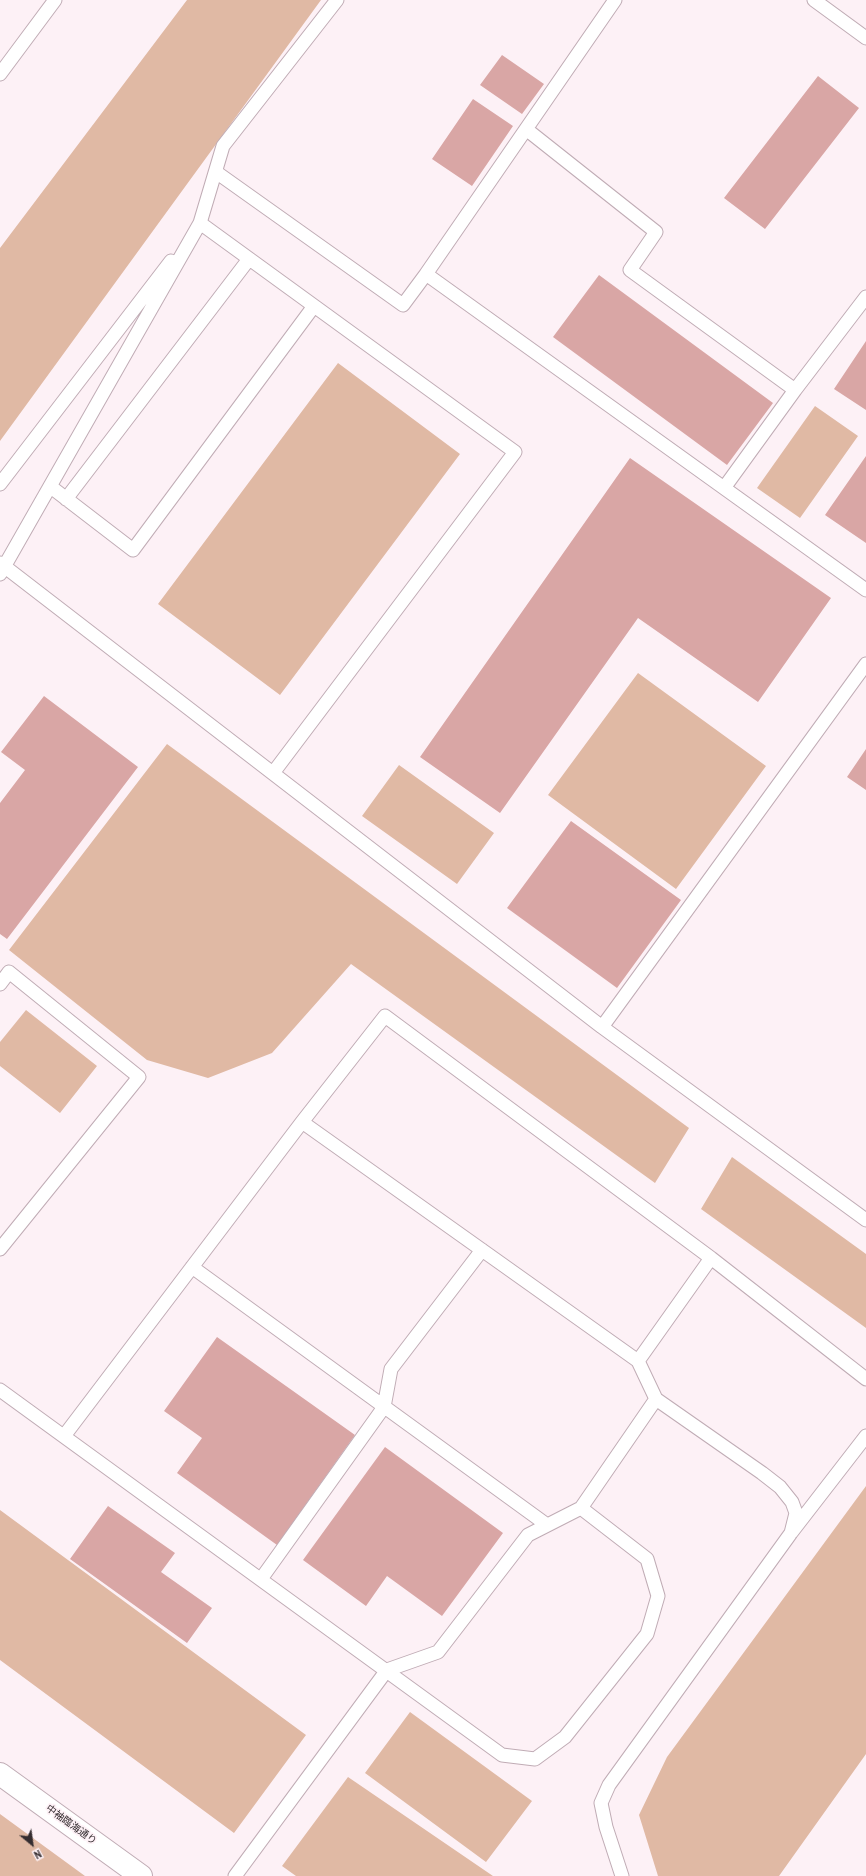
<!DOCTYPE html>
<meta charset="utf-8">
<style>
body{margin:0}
#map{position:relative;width:866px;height:1876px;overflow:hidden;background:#fdf1f6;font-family:"Archivo Narrow",sans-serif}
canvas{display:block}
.north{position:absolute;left:12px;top:1824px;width:40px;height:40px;-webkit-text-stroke:3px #fdf1f6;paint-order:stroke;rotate:151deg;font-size:11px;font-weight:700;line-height:16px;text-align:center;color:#352d30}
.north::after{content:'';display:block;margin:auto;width:14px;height:18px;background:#352d30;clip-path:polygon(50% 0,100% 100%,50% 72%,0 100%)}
</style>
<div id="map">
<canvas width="866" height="1876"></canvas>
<div class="north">N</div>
</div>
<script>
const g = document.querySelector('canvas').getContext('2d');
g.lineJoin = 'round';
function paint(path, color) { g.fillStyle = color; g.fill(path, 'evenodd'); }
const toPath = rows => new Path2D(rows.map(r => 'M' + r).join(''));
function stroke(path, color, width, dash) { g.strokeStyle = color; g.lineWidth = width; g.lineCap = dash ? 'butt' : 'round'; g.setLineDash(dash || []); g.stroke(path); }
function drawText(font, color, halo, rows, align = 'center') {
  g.font = font + ' "Archivo Narrow","Noto Sans JP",sans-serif'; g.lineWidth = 3.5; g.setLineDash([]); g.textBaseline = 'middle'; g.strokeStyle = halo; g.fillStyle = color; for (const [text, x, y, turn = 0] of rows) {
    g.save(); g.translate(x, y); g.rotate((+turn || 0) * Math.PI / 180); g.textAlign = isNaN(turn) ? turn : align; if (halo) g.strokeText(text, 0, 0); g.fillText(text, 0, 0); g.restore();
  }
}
const green = toPath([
 [187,0,321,0,0,441,0,248],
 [338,363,460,454,280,695,158,604],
 [815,406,858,436,800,518,757,488],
 [638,673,766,766,676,889,548,795],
 [167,744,689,1128,655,1183,351,964,272,1053,208,1078,147,1060,9,950],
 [399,765,494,833,457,884,362,816],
 [26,1010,97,1066,60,1113,0,1066,0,1042],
 [732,1157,866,1254,866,1328,701,1209],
 [866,1486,866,1754,779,1876,658,1876,639,1815,667,1757],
 [0,1510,306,1735,234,1833,0,1660],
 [410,1712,532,1801,486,1862,365,1773],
 [348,1777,493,1876,296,1876,282,1866],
 [0,1814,85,1876,0,1876]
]);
const building = toPath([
 [502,55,544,84,522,114,480,85],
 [818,76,859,108,765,229,724,198],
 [473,99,513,126,472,186,432,159],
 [599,275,773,403,727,465,553,337],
 [866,341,866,410,834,389],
 [866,456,866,543,825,515],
 [630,458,831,598,758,702,638,618,500,813,420,757],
 [44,696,138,767,7,939,0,934,0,803,25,770,1,752],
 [866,749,866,790,847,777],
 [571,821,681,900,617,988,507,908],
 [217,1337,355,1435,277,1545,177,1473,202,1438,164,1411],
 [385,1447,503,1533,442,1616,387,1576,366,1606,303,1560],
 [108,1506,175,1553,161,1572,212,1608,187,1643,70,1559]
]);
const service = toPath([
 [814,0,866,38],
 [0,74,55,0],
 [526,129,656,232,630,270,795,390,866,297],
 [216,172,403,305,426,274,866,590],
 [426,274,615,0],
 [0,484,171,261],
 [51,487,133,550,314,306],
 [724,488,795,390],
 [66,499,249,259],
 [0,563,602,1027,866,1220],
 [0,574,200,223],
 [273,773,515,452,200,223,223,146,337,0],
 [0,984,9,972,139,1077,0,1249],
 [602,1027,866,664],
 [302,1122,638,1361],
 [192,1267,547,1525],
 [0,1390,502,1755,535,1759,565,1737,647,1634,658,1596,647,1559,581,1508],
 [64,1436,302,1122,385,1016,711,1258],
 [791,1533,796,1513,792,1502,780,1487,762,1473,656,1399,638,1361,711,1258,866,1379],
 [261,1579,384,1407,391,1369,482,1250],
 [235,1876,387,1670,438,1652,528,1535,581,1508,656,1399],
 [622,1876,606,1827,601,1803,609,1785,791,1533,866,1436]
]);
const tertiary = toPath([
 [0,1774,141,1876]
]);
const streetNames = [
 ["中袖臨海通り",71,1825,36]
];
paint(green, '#e0b9a4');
paint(building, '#d9a6a5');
stroke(service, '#c0acb5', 15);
stroke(tertiary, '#c0acb5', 24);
stroke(service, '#fff', 13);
stroke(tertiary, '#fff', 22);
drawText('10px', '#352d30', '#fdf1f6', streetNames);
</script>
